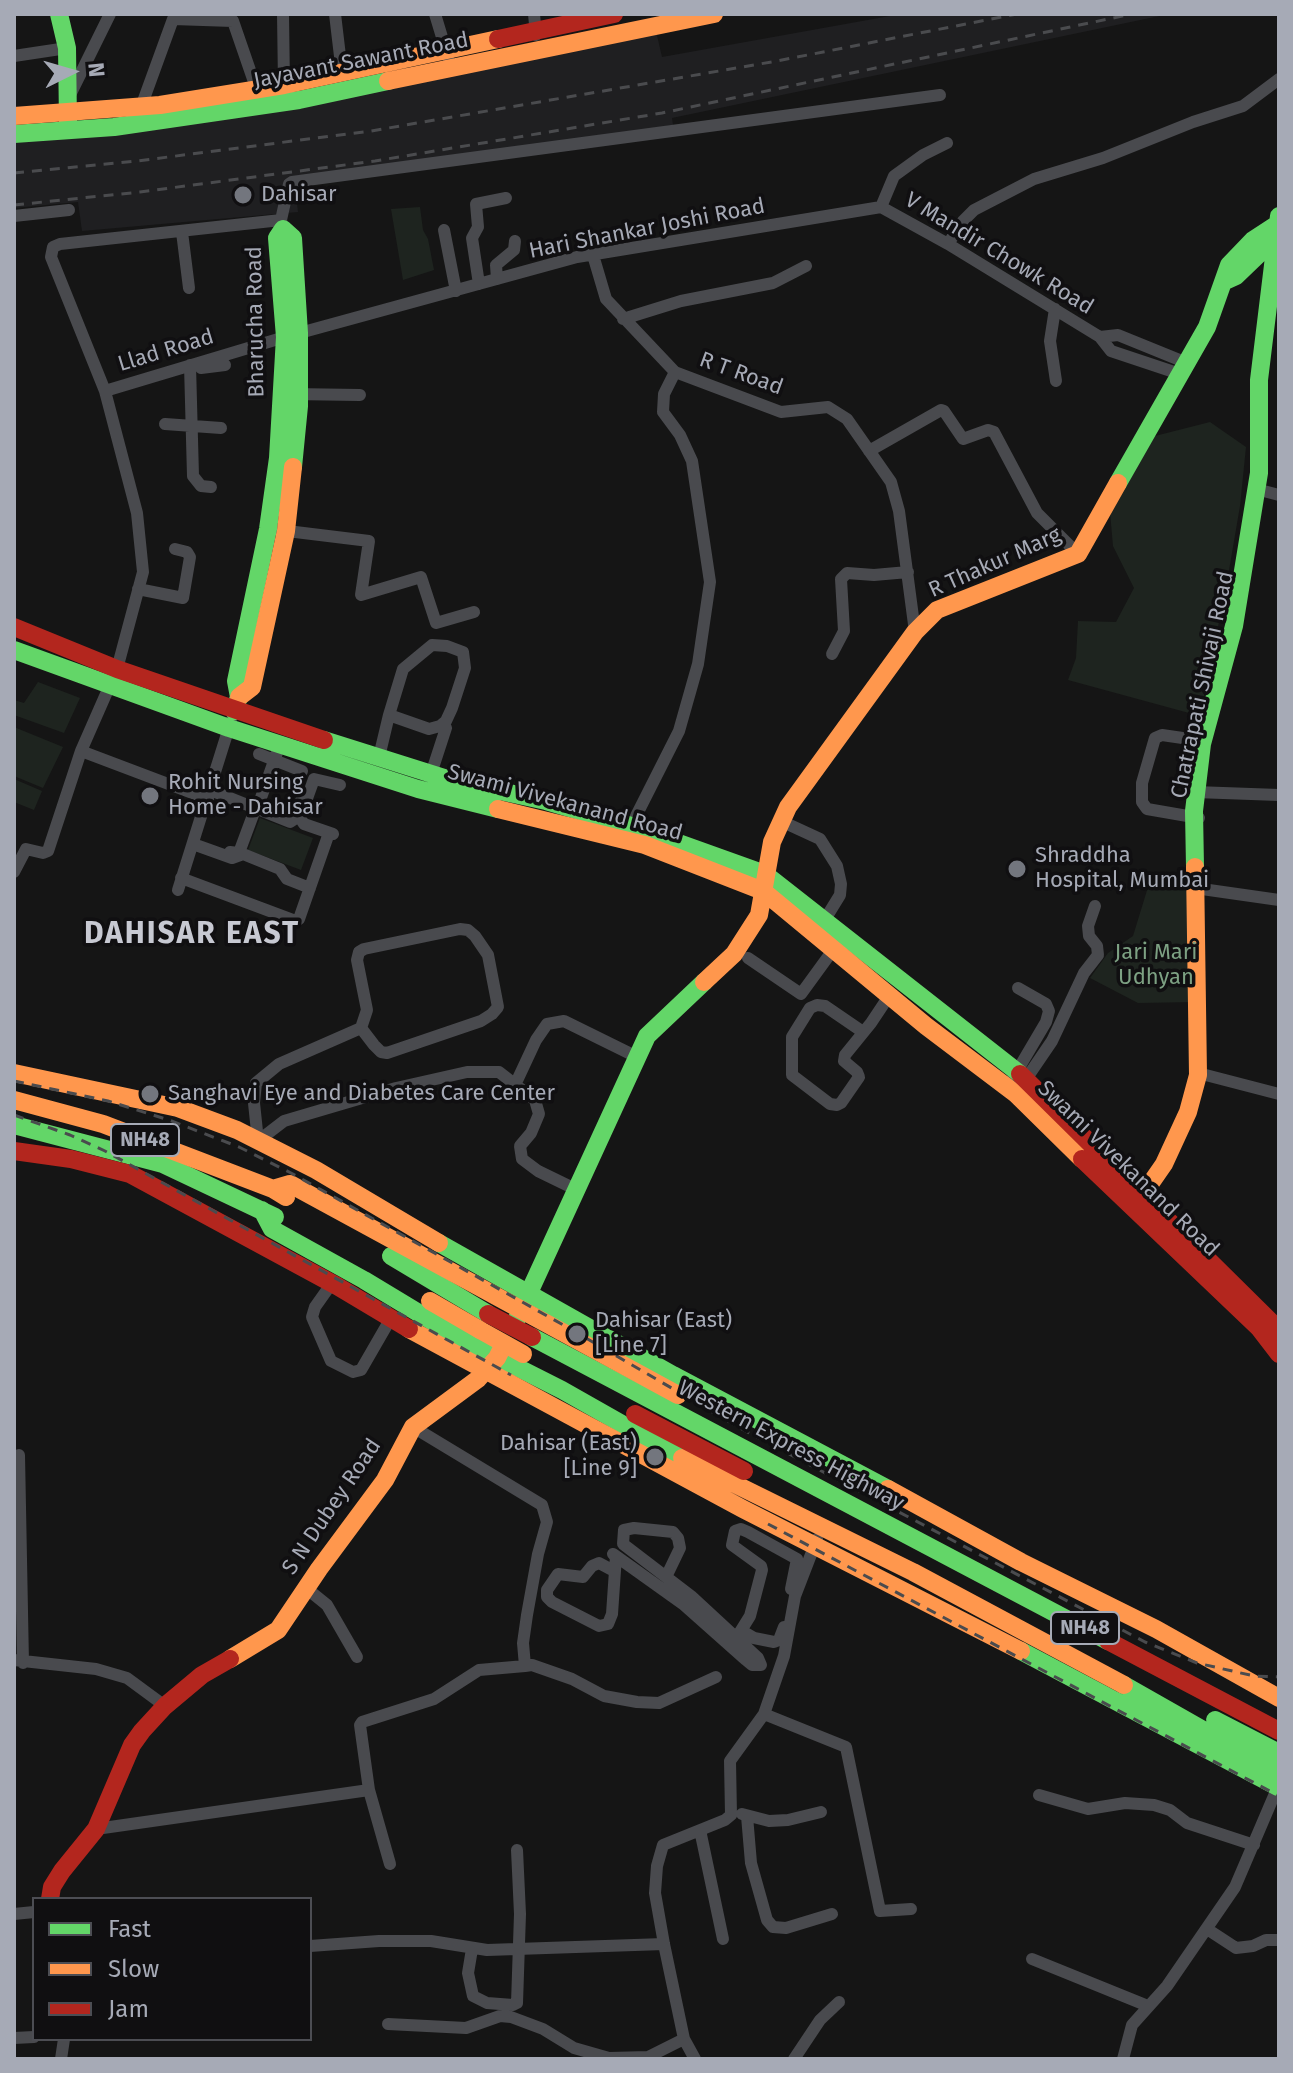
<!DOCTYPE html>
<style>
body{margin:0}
#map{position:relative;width:1293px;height:2073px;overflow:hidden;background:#151515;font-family:"Fira Sans",sans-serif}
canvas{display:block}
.frame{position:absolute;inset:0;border:16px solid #a6aab6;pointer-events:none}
.legend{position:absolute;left:32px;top:1897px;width:280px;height:144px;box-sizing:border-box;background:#100f11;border:2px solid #4c4d53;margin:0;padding:10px 14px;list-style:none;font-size:24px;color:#a6aab6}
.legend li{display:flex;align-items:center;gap:16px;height:40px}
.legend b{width:40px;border:2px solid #4c4d53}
.north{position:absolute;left:32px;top:32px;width:80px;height:80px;-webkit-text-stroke:6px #100f11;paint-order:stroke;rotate:85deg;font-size:22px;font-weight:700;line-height:32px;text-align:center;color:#a6aab6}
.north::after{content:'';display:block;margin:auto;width:28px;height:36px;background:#a6aab6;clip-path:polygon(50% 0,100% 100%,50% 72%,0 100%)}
</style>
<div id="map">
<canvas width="1293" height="2073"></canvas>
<div class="frame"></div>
<ul class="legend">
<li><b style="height:10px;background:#63d668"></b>Fast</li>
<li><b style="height:10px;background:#ff974d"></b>Slow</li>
<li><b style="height:10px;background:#b3261e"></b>Jam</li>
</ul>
<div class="north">N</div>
</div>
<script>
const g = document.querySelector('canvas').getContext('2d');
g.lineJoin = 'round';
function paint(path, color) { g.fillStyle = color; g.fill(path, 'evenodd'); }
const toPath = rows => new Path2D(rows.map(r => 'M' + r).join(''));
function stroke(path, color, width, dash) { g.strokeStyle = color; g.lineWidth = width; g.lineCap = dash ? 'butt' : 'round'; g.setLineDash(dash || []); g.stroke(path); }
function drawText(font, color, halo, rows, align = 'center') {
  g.font = font + ' "Fira Sans",sans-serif'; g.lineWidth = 7; g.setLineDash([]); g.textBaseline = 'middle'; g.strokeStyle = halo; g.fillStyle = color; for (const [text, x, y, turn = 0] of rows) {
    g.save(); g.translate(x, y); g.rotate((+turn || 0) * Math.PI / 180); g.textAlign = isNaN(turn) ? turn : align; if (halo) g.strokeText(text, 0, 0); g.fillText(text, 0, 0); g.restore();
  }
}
const built = toPath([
 [901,14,1169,14,672,118,673,125,295,185,298,212,82,231,78,202,14,208,14,141,656,31,662,57]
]);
const green = toPath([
 [420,207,423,230,428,239,434,270,403,280,391,209],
 [1210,422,1246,447,1240,506,1227,582,1200,716,1068,680,1076,658,1078,621,1116,622,1134,588,1113,546,1110,512,1155,436],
 [38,682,80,698,64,733,14,715,14,700,24,703],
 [14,727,63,747,43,788,14,776],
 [14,779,42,791,34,810,14,802],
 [260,818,313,838,301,870,248,850],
 [1148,887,1193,890,1196,1002,1138,1003,1090,978,1108,953,1133,936]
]);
const street = toPath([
 [283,14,284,85],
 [335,14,342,73],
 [435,14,448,57],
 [534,14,536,35],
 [14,56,67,48],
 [70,95,110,14],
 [141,107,173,19,233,21,253,79],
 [881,207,948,244,1100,337,1118,335,1187,363],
 [881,207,894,176,923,155,947,143],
 [14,216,69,210],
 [281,220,289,184,292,182,940,95],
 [444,230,456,291],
 [182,232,189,288],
 [948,244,963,221,974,210,1034,179,1103,158,1193,122,1243,106,1279,79],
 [593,255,606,299,675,372,664,394,663,412,680,435,692,461,710,582,698,664,679,731,631,826],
 [497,279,496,265,514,250,515,241],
 [479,284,472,238,478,227,476,204,506,198],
 [1055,309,1050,341,1056,381],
 [623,319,681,301,773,283,806,266],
 [1100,337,1111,351,1180,374],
 [190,365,193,476,201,486,211,487],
 [201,368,225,365],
 [675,372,781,412,828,407,847,419,891,482,899,511,915,632],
 [105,391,285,337,577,257,881,207],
 [291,394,360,395],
 [165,424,221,428],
 [869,451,941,410,944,411,963,439,988,430,994,432,1037,513,1078,554],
 [1256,489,1279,495],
 [279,530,369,541,361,595,421,577,436,623,474,612],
 [138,589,183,598,190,557,187,552,175,549],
 [832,654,844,631,841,579,847,573,874,575,908,572],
 [81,751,208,799],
 [259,754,302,771],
 [379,757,389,715,403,669,432,645,447,646,463,652,465,668,452,708,446,721,440,726,429,729,389,715],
 [431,774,446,728],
 [210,790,290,822,296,818,303,794],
 [1195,792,1279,795],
 [257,809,280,744],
 [1199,818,1147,809,1142,802,1142,783,1155,738,1162,735,1203,741],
 [781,821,820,839,837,866,841,884,840,895,824,921],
 [333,834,304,824,300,818,314,779,340,785],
 [193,844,232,858,243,854,280,869,287,879,310,888],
 [230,852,238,853,240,850,253,815],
 [14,872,26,849,43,853,48,851,81,751,117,669,143,572,137,513,105,391,51,257,53,247,60,244,281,220,283,229],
 [181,878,296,921,299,919,329,833],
 [1195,888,1279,900],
 [178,890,231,721],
 [748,958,801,994,833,950],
 [863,1032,825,1006,817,1005,810,1008,792,1037,792,1075,830,1104,837,1105,841,1103,859,1077,857,1072,844,1061,845,1055,871,1023,889,996],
 [1198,1073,1279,1094],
 [1013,1078,1046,1022,1049,1011,1046,1004,1018,988],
 [515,1085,536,1040,547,1024,564,1021,637,1057],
 [1022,1085,1052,1041,1084,973,1098,955,1097,946,1089,936,1088,926,1095,906],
 [258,1141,254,1103,256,1083,279,1064,361,1028,367,1010,357,960,359,952,364,949,460,929,468,930,475,936,488,955,498,1007,492,1014,481,1021,387,1053,381,1052,374,1045,361,1028],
 [258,1141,284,1121,396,1088,467,1072,499,1072,535,1100,539,1114,531,1133,520,1146,522,1159,538,1171,575,1189],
 [332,1283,315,1307,312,1317,331,1361,353,1372,361,1370,391,1318],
 [19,1455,23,1663],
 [613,1554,683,1604,746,1660,752,1665,761,1665,758,1658,691,1596,623,1544,624,1530,634,1528,673,1532,678,1538,680,1548,667,1575],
 [614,1571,599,1563,592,1566,583,1577,558,1574,547,1590,547,1597,552,1602,599,1626,608,1624,612,1614,616,1556],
 [306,1588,327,1605,357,1657],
 [742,1631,754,1638,774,1642,779,1640,784,1627],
 [732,1645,750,1616,762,1570,761,1566,732,1545,735,1531,741,1529,748,1532,797,1559,791,1589],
 [14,1660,96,1669,127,1678,165,1706],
 [525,1666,532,1665,572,1679,604,1696,637,1702,659,1703,716,1677],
 [764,1714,846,1747,880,1911,911,1909],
 [1039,1795,1088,1809,1125,1803,1154,1805,1170,1810,1187,1823,1254,1845],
 [742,1814,769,1821,788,1820,821,1812],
 [747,1816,751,1863,767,1920,773,1927,786,1928,832,1914],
 [96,1829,369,1790],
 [700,1830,723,1939],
 [390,1864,369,1790,360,1725,362,1722,434,1699,479,1670,525,1666,523,1643,527,1615,538,1554,547,1522,542,1505,413,1427],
 [14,1914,34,1912],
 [1207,1929,1236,1948,1253,1946,1266,1940,1279,1940],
 [310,1946,379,1941,431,1941,487,1950,664,1944],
 [472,1949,468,1973,473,1996,487,2003,513,2005,517,2003,520,1914,517,1850],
 [1032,1959,1148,2006],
 [388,2024,466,2028,500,2016,511,2017,543,2029,574,2048,609,2058,648,2057,684,2039],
 [14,2038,34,2037],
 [61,2059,64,2039],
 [695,2059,684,2039,664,1944,655,1893,657,1866,663,1845,725,1820,731,1815,730,1761,764,1714,784,1656,795,1596,817,1539],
 [794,2059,820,2020,839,2002],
 [1123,2059,1132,2025,1167,1986,1235,1887,1279,1784]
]);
const fast = toPath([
 [59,14,67,48,68,122],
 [14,134,114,127,299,100,388,81],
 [1225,281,1236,276,1261,252,1279,242],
 [1118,483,1207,327,1229,265,1253,240,1279,223],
 [14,650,229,728,418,789,498,809],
 [234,711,239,697,236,681,268,529,278,458,285,337,277,238,283,229,293,238,299,333,299,406,293,467],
 [324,740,454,781,546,801,631,826,765,874,1020,1074],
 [1195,867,1194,811,1202,744,1234,626,1259,473,1259,380,1279,216],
 [14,1125,163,1164,275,1217],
 [262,1210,272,1229,364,1280,465,1341,562,1390,682,1458],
 [439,1243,673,1375,888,1489],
 [391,1256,488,1314],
 [516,1321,647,1036,704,982],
 [532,1337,1108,1641],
 [1021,1651,1278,1787],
 [1124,1685,1279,1773],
 [1215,1720,1279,1753]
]);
const slow = toPath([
 [388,81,714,14],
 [14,116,160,105,284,85,498,39],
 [239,697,252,687,286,531,293,467],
 [498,809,645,845,763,891,926,1026,1016,1094,1082,1159],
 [704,982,734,954,759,915,772,842,788,807,915,632,937,610,1078,554,1118,483],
 [14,1073,178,1108,237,1130,316,1170,439,1243],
 [14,1100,103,1124,273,1189,286,1197],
 [273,1189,290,1184,678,1395],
 [1137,1203,1164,1164,1188,1112,1198,1075,1195,867],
 [430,1301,480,1330],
 [409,1329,743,1509,1021,1651],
 [682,1458,913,1572,1124,1685],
 [888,1489,1021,1562,1156,1629,1279,1698],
 [230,1659,278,1630,319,1569,385,1480,413,1427,478,1379,497,1358,502,1348]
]);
const jam = toPath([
 [498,39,614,14],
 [14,627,117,669,324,740],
 [1020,1074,1279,1330],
 [14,1151,71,1159,130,1174,337,1286,409,1329],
 [1082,1159,1259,1328,1279,1354],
 [635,1414,744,1471],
 [1108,1641,1279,1731],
 [50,1899,52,1887,62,1871,96,1829,132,1745,142,1731,165,1706,202,1675,230,1659]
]);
const rail = toPath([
 [14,173,137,161,371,131,777,61,1017,14],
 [14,205,140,192,375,161,662,113,1132,14],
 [14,1081,108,1101,169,1120,239,1147,291,1173,567,1327,740,1428,1145,1642,1197,1663,1254,1676,1279,1677],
 [14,1115,70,1135,105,1151,511,1375],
 [768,1524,1279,1796]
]);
const slowBridge = toPath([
 [480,1330,523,1354]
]);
const jamBridge = toPath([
 [488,1314,532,1337]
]);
const markers = [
 [243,195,10,"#73767e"],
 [150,796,10,"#73767e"],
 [1017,869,10,"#73767e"],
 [150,1094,10,"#73767e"],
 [577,1334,10,"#73767e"],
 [655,1457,10,"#73767e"]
];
const shields = [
 [145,1140,68],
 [1085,1628,68]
];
const shieldNames = [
 ["NH48",145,1140],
 ["NH48",1085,1628]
];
const streetNames = [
 ["Jayavant Sawant Road",361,61,-11],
 ["Hari Shankar Joshi Road",647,229,-11],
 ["V Mandir Chowk Road",999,254,31],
 ["Bharucha Road",256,322,-91],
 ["Llad Road",166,351,-17],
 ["R T Road",741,374,20],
 ["R Thakur Marg",995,563,-24],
 ["Chatrapati Shivaji Road",1203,685,-78],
 ["Swami Vivekanand Road",565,803,15],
 ["Swami Vivekanand Road",1128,1169,44],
 ["Western Express Highway",791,1446,28],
 ["S N Dubey Road",332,1507,-56]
];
const poiNames = [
 ["Dahisar",261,195],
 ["Rohit Nursing",168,783],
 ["Home - Dahisar",168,808],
 ["Shraddha",1035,856],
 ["Hospital, Mumbai",1035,881],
 ["Sanghavi Eye and Diabetes Care Center",168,1094],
 ["Dahisar (East)",595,1321],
 ["[Line 7]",595,1346],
 ["Dahisar (East)",637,1444,"right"],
 ["[Line 9]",637,1469,"right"]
];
const parkNames = [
 ["Jari Mari",1156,953],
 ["Udhyan",1156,978]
];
const districtNames = [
 ["DAHISAR EAST",192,935]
];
paint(built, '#1f1f21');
paint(green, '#1e241f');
stroke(street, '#494a4e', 12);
stroke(fast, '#63d668', 18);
stroke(slow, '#ff974d', 18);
stroke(jam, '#b3261e', 18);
stroke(rail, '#4a4b4e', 3, [10, 8]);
stroke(slowBridge, '#ff974d', 18);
stroke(jamBridge, '#b3261e', 18);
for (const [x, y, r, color] of markers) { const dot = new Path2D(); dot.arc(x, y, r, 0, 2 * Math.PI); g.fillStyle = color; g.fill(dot); stroke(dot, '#100f11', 3); }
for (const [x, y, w] of shields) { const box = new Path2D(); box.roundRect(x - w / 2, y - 16, w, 32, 6); g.fillStyle = '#100f11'; g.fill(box); stroke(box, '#a6aab6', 2); }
drawText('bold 20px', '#a6aab6', null, shieldNames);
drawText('22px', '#a6aab6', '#100f11', streetNames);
drawText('22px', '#a6aab6', '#100f11', poiNames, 'left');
drawText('22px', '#7da183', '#100f11', parkNames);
g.letterSpacing = '2px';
drawText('bold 30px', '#c7c9d2', '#100f11', districtNames);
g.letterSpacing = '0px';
</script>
